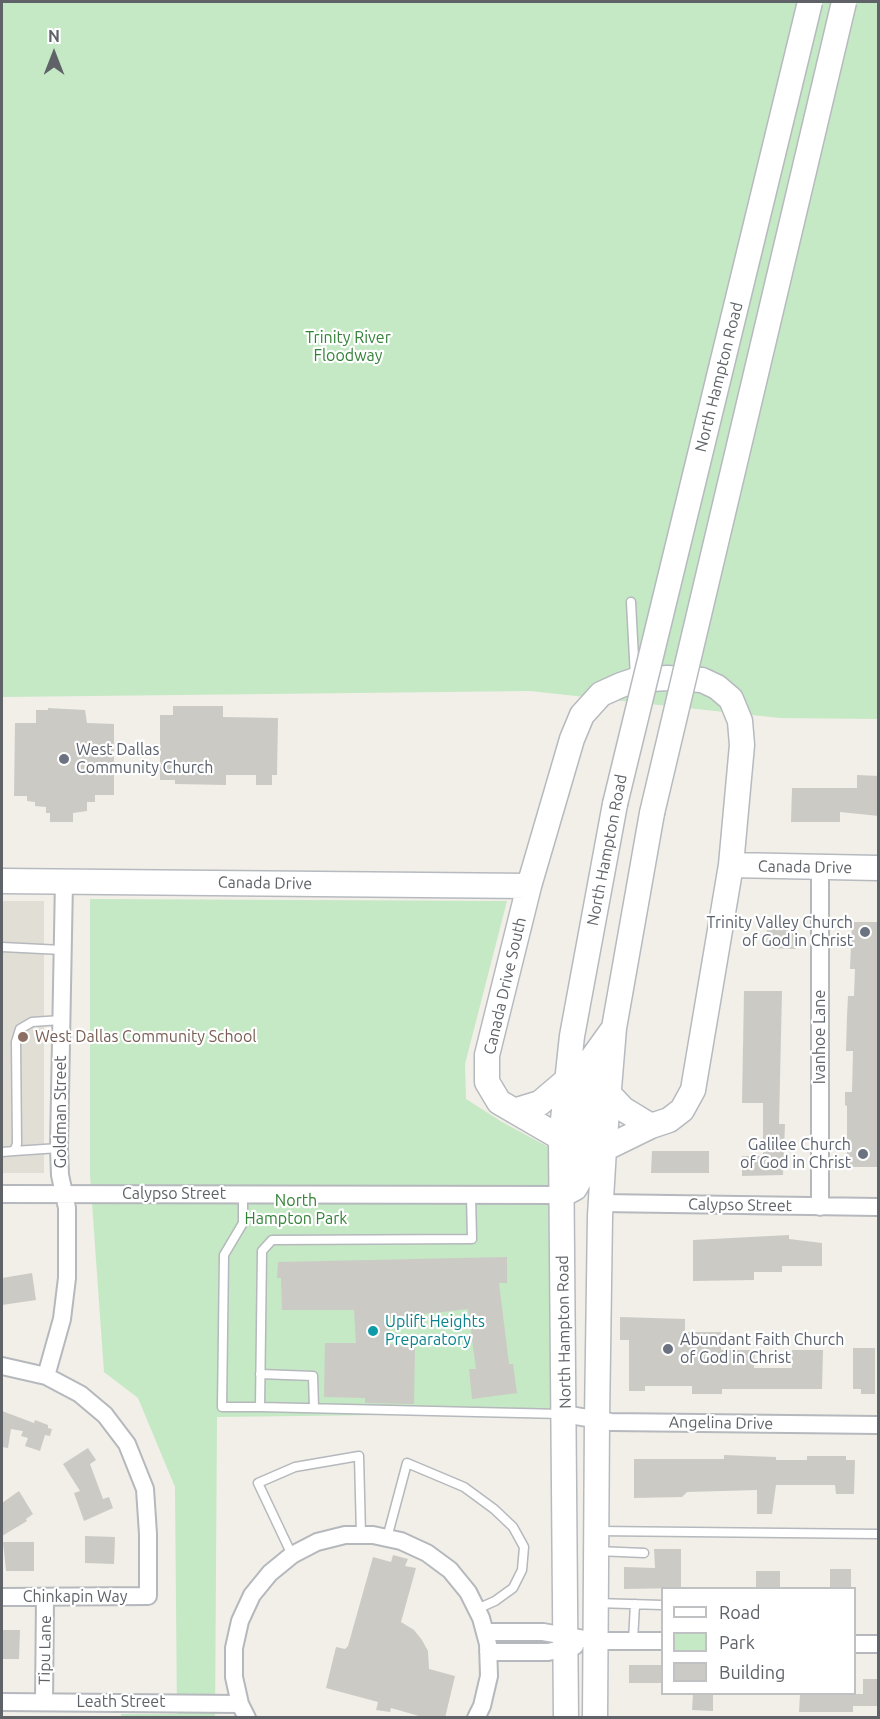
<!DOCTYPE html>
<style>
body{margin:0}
#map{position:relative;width:880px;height:1719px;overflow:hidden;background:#f1efe8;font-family:Ubuntu,sans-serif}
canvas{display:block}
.frame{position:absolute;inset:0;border:3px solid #5f6368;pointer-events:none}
.legend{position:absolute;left:661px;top:1587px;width:195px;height:108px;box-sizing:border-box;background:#fff;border:2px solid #bfc1c3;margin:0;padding:8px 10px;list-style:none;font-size:18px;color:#5f6368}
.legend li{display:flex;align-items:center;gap:12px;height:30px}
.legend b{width:30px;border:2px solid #bfc1c3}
.north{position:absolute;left:24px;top:24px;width:60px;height:60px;-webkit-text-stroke:4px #fff;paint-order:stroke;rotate:0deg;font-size:16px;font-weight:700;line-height:24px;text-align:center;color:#5f6368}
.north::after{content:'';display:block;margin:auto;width:21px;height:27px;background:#5f6368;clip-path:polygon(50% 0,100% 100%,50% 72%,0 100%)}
</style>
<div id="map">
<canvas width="880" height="1719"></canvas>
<div class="frame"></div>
<ul class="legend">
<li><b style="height:8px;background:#fff"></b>Road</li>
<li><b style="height:16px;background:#c5e8c5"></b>Park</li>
<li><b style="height:16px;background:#cccac5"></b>Building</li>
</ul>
<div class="north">N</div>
</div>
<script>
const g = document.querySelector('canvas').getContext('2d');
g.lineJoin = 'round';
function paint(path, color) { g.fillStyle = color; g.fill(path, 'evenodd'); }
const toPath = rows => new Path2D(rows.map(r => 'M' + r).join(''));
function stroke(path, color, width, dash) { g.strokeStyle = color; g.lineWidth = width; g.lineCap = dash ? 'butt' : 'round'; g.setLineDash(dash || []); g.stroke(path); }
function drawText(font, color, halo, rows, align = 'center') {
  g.font = font + ' Ubuntu,sans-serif'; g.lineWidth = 4.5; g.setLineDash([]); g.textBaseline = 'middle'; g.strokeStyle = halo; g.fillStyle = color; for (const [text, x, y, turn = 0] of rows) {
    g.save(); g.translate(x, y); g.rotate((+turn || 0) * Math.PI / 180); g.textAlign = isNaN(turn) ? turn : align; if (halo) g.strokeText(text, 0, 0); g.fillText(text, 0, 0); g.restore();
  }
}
const education = toPath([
 [2,901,44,901,44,1173,2,1173]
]);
const green = toPath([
 [2,2,878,2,878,719,780,718,530,691,2,697],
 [90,899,507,901,465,1064,466,1099,502,1122,552,1149,551,1413,217,1417,215,1717,121,1717,121,1714,177,1714,175,1487,138,1398,104,1372,90,1175]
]);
const building = toPath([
 [173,706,223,706,223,717,278,718,277,775,272,775,272,785,256,785,256,775,226,775,226,785,175,784,175,780,160,780,160,715,173,715],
 [48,708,85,710,87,723,114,724,114,795,95,795,95,802,87,802,87,811,73,813,73,822,50,822,50,813,46,813,46,807,35,806,35,802,27,801,27,796,14,796,15,723,36,723,36,710,48,710],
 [857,775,879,776,879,816,840,812,840,822,791,822,792,788,857,788],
 [852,922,879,922,879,1167,847,1167,847,1106,845,1105,845,1092,852,1092,853,1051,846,1051,847,1016,848,996,854,996,855,969,850,969],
 [767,925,796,926,796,949,766,948],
 [744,991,782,991,779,1124,785,1124,783,1175,742,1176,742,1156,763,1156,763,1103,742,1103],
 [652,1151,709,1151,709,1173,651,1173],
 [789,1235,789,1239,822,1243,822,1266,782,1266,782,1272,754,1272,754,1280,693,1281,693,1240],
 [507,1257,507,1283,499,1283,509,1364,513,1364,517,1393,472,1399,469,1369,476,1369,468,1309,390,1318,390,1344,415,1346,414,1404,365,1403,365,1398,324,1397,325,1343,356,1343,354,1310,282,1310,281,1278,277,1278,278,1262],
 [32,1273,36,1300,2,1305,2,1278],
 [620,1317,685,1319,685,1332,721,1332,721,1350,755,1350,754,1368,792,1368,792,1350,823,1350,822,1389,722,1389,722,1394,692,1394,692,1386,645,1386,645,1391,629,1391,629,1340,620,1340],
 [853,1348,875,1348,875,1394,861,1394,861,1389,853,1389],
 [2,1411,34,1423,35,1420,48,1425,48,1428,52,1429,50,1436,45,1435,40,1451,25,1446,28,1438,21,1436,23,1431,11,1429,8,1448,2,1447],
 [88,1448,96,1460,90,1464,103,1499,109,1497,113,1508,84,1521,74,1493,80,1491,63,1464],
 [724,1455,776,1457,776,1460,807,1460,807,1456,846,1456,846,1460,855,1460,854,1494,836,1494,835,1485,776,1485,772,1514,757,1514,757,1490,687,1492,682,1497,634,1498,634,1459,724,1459],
 [19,1491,33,1514,26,1519,27,1521,2,1536,2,1503],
 [85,1536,115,1537,114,1564,85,1563],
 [3,1542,34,1542,34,1571,6,1571],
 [654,1549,681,1549,681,1588,624,1589,624,1567,655,1568],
 [393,1555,408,1559,405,1566,416,1568,401,1622,414,1630,422,1640,428,1651,429,1669,455,1676,445,1718,426,1718,391,1708,390,1712,376,1710,378,1702,326,1688,336,1647,345,1649,348,1646,373,1557,391,1562],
 [830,1569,851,1569,851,1588,830,1588],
 [756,1571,780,1571,780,1588,756,1588],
 [2,1630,20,1630,19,1659,2,1659],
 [629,1665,663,1665,663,1683,629,1683],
 [863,1679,879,1679,879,1706,853,1706,853,1712,799,1712,800,1694,863,1694],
 [693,1694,713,1694,713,1711,692,1710]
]);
const lane = toPath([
 [631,602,635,677],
 [2,947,62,950],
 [14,1151,59,1148],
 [2,1152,14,1151,17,1144,16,1042,20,1029,32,1022,61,1020],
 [243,1194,243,1223,224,1255,222,1407,260,1407,262,1251,272,1240,472,1239,471,1195],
 [260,1374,313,1376,314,1408],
 [260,1407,562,1414],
 [597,1531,878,1534],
 [387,1538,407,1463,464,1487,494,1509,513,1527,524,1547,522,1570,513,1588,495,1601,477,1609],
 [597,1551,644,1553],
 [292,1555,258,1483,295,1467,359,1456,361,1535],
 [596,1603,662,1605],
 [633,1641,635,1604]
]);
const street = toPath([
 [2,1194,562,1195],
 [601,1203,878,1207],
 [820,1207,820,867],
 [2,1366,46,1376,80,1394,105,1415,127,1444,145,1489,148,1534,148,1596,2,1597],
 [46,1376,62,1319,67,1278,67,1208,60,1175,59,1148,64,881],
 [564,1414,611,1422,878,1425],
 [485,1632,543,1632,596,1641,662,1641],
 [854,1644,878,1644],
 [488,1652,548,1652,575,1646],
 [2,1702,240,1704],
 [44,1702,45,1597],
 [247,1718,240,1704,234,1677,234,1648,240,1621,252,1595,270,1573,292,1555,317,1542,345,1535,373,1535,401,1541,427,1553,450,1570,468,1592,481,1618,488,1644,489,1676,482,1706,476,1718]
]);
const secondary = toPath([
 [731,865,878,868],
 [2,881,529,886],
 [608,1093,623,1109,651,1126],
 [514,1111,540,1103,567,1080],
 [561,1138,499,1102,487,1082,487,1055,529,886,572,739,582,715,601,694,621,685,636,680,667,678,702,680,717,687,731,699,740,721,742,745,731,865,693,1090,682,1110,669,1120,651,1126,604,1149],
 [562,1195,575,1188,582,1175,591,1060,614,1028],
 [566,1718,561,1138,572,1036,615,804],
 [595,1718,597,1419,600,1216,604,1149,614,1028,652,813]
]);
const secondaryBridge = toPath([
 [615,804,810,2],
 [652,813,844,2]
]);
const markers = [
 [64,759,6,"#6b7280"],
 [865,932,6,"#6b7280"],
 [23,1037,6,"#8d6e63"],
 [863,1154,6,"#6b7280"],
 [373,1331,6,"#0f9aa8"],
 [668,1349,6,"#6b7280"]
];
const parkNames = [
 ["Trinity River",348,338],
 ["Floodway",348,356],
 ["North",296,1201],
 ["Hampton Park",296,1219]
];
const streetNames = [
 ["North Hampton Road",719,377,-76],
 ["North Hampton Road",607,850,-79],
 ["Canada Drive",805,867,1],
 ["Canada Drive",265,883,1],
 ["Canada Drive South",505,986,-77],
 ["Ivanhoe Lane",820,1037,-90],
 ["Goldman Street",61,1112,-90],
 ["Calypso Street",174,1194],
 ["Calypso Street",740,1205,1],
 ["North Hampton Road",564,1332,-91],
 ["Angelina Drive",721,1423,1],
 ["Chinkapin Way",75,1597],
 ["Tipu Lane",45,1650,-89],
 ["Leath Street",121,1702]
];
const worshipNames = [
 ["West Dallas",76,750],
 ["Community Church",76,768],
 ["Trinity Valley Church",853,923,"right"],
 ["of God in Christ",853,941,"right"],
 ["Galilee Church",851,1145,"right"],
 ["of God in Christ",851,1163,"right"],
 ["Abundant Faith Church",680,1340],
 ["of God in Christ",680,1358]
];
const educationNames = [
 ["West Dallas Community School",35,1037]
];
const cultureNames = [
 ["Uplift Heights",385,1322],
 ["Preparatory",385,1340]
];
paint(education, '#e1ded6');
paint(green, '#c5e8c5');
paint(building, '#cccac5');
stroke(lane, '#b5b8bc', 11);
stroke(street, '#b5b8bc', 20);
stroke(secondary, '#b6babf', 27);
stroke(lane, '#fff', 8);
stroke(street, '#fff', 16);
stroke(secondary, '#fff', 24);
stroke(secondaryBridge, '#b6babf', 27, []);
stroke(secondaryBridge, '#fff', 24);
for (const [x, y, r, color] of markers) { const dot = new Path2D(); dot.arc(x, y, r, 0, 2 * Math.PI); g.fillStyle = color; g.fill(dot); stroke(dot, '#fff', 2); }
drawText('16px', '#348238', '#fff', parkNames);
drawText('16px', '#5f6368', '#fff', streetNames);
drawText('16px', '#5b616d', '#fff', worshipNames, 'left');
drawText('16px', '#785e54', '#fff', educationNames, 'left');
drawText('16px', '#0d838f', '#fff', cultureNames, 'left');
</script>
